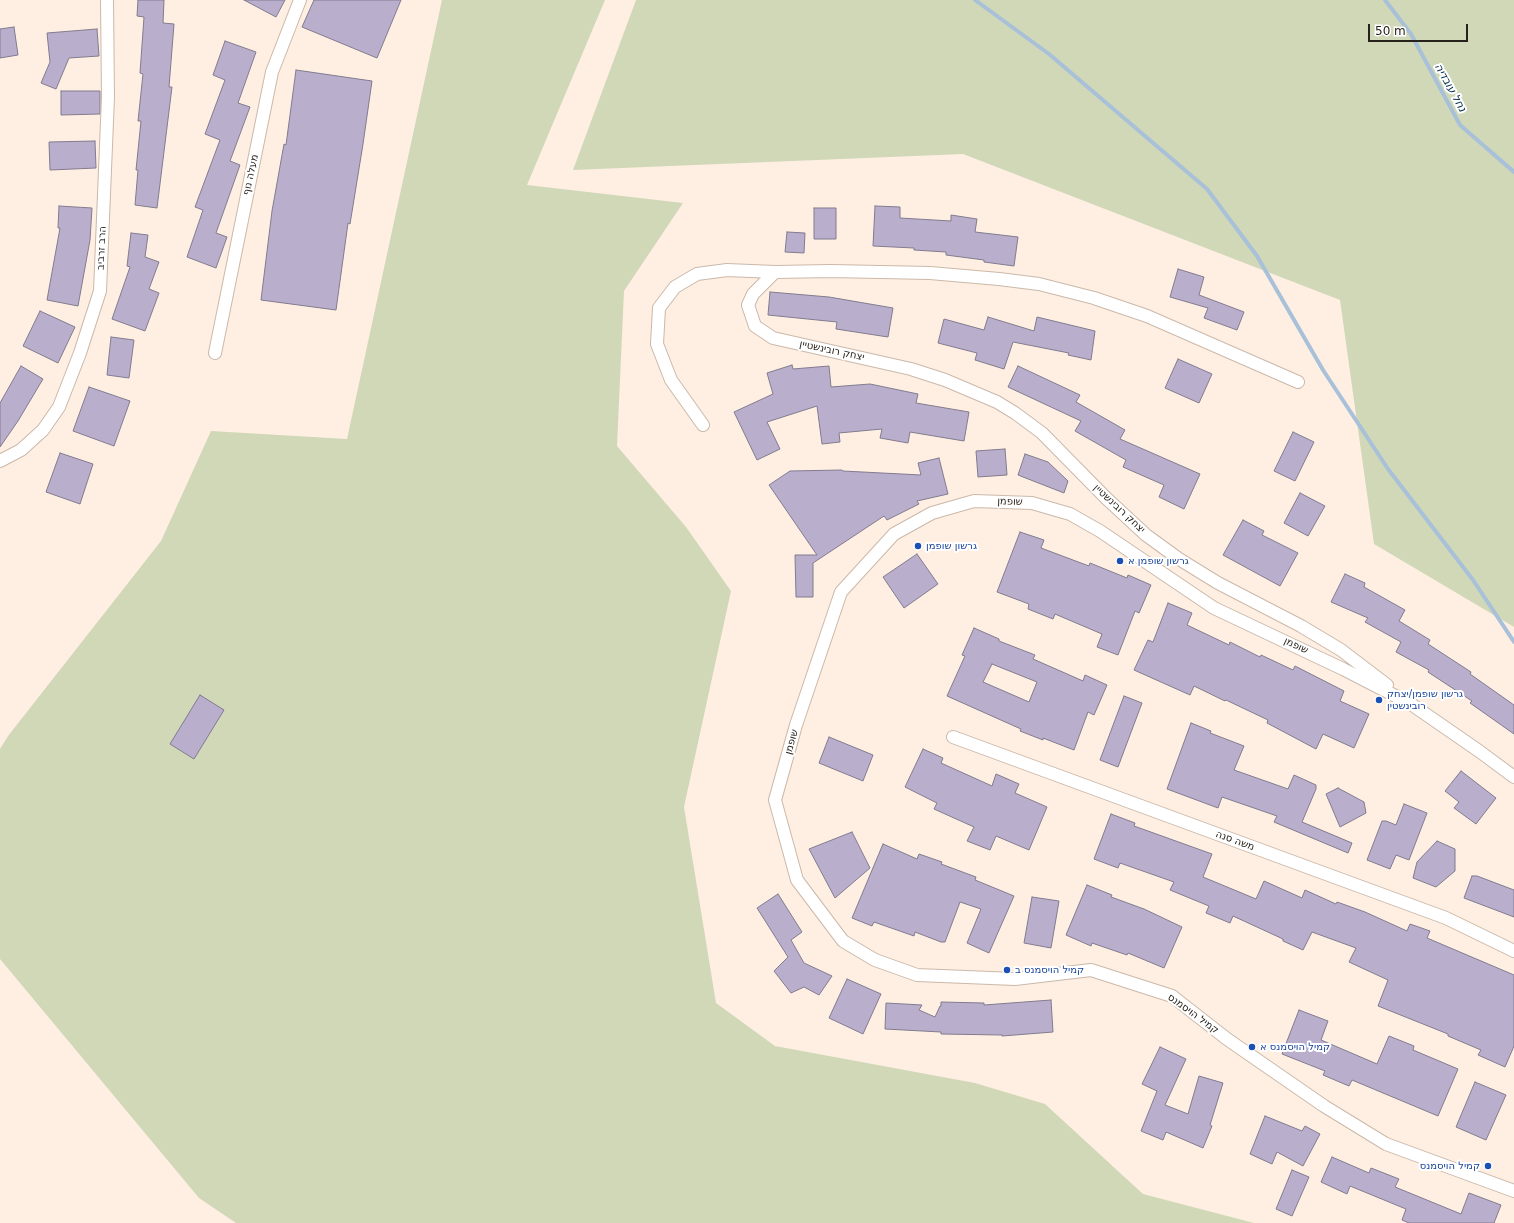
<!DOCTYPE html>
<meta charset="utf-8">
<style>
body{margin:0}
#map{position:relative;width:1514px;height:1223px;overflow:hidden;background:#feefe2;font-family:"DejaVu Sans",sans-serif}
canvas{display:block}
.scale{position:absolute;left:1368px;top:24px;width:100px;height:18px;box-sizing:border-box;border:2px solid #27211b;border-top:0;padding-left:5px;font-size:12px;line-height:14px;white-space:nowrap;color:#27211b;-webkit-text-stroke:3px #fff;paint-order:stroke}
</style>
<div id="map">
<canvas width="1514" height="1223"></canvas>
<div class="scale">50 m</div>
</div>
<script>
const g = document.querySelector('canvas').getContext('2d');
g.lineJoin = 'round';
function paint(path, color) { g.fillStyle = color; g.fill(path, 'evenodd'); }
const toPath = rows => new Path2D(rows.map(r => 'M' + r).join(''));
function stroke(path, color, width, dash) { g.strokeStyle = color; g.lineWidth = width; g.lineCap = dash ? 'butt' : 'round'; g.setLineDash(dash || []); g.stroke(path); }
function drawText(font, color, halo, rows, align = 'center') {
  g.font = font + ' "DejaVu Sans",Heebo,sans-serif'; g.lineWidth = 4; g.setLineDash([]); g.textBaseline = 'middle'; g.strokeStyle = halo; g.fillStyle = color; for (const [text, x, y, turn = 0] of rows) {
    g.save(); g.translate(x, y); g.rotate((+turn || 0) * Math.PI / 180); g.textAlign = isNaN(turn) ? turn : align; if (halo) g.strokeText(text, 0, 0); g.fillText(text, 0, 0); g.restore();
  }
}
const green = toPath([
 [442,0,605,0,527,185,683,203,624,291,617,446,686,527,731,591,684,807,716,1003,775,1046,975,1083,1045,1104,1143,1194,1254,1223,236,1223,199,1198,0,959,0,749,8,736,161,541,211,431,347,439],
 [636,0,1514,0,1514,627,1374,544,1340,300,963,154,573,170]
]);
const stream = toPath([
 [975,0,1049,54,1207,189,1257,256,1323,370,1388,469,1473,580,1514,642],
 [1385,0,1411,34,1460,125,1514,172]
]);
const building = toPath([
 [138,0,164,0,163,23,174,24,169,87,172,87,157,208,135,205,138,170,136,170,141,121,138,121,143,74,140,73,144,17,137,16,138,0],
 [244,0,285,0,276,17,244,0],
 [314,0,401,0,377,58,302,27,314,0],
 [14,27,18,55,0,58,0,29,14,27],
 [97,29,99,56,69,58,56,89,41,83,50,62,47,33,97,29],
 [225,41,256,52,238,103,250,107,230,161,240,165,216,233,227,237,216,268,187,257,203,210,195,207,220,140,205,134,225,80,213,75,225,41],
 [296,70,372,81,363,144,350,224,348,223,336,310,261,300,272,211,284,144,286,145,296,70],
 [61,91,100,91,100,114,61,115,61,91],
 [95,141,96,168,50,170,49,142,95,141],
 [59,206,92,208,90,240,78,306,47,300,60,228,58,228,59,206],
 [875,206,900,207,900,218,951,221,951,215,977,219,975,232,1018,237,1014,266,984,262,984,260,946,255,946,252,914,250,914,248,873,246,875,206],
 [814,208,836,208,836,239,814,239,814,208],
 [787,232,805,233,804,253,785,252,787,232],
 [131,233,148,235,145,257,159,262,149,289,159,293,145,331,112,319,130,267,127,266,131,233],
 [1178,269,1204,277,1199,295,1244,312,1237,330,1204,318,1208,308,1170,297,1178,269],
 [770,292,829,297,893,308,888,337,836,329,837,322,768,315,770,292],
 [40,311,75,327,58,363,23,346,40,311],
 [988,317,1034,331,1037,317,1095,331,1091,360,1068,355,1069,353,1013,342,1004,369,975,360,977,353,938,343,944,319,984,330,988,317],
 [111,337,134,340,129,378,107,375,111,337],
 [1178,359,1212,374,1199,403,1165,388,1178,359],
 [792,365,793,369,829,366,831,387,870,384,918,394,916,403,969,412,964,441,910,432,908,443,880,438,882,429,839,433,840,442,822,444,817,406,767,422,780,449,757,460,734,412,773,394,767,373,792,365],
 [21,366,43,379,18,421,0,447,0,403,21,366],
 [1018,366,1080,395,1076,402,1125,430,1120,439,1200,474,1184,509,1159,497,1164,485,1123,467,1126,460,1075,431,1081,421,1008,387,1018,366],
 [89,387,130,401,114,446,73,431,89,387],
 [1293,432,1314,442,1295,481,1274,471,1293,432],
 [1005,449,1007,475,978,477,976,451,1005,449],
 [60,453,93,464,80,504,46,492,60,453],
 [1025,454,1048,462,1068,481,1064,493,1018,475,1025,454],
 [939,458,948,494,917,501,919,504,887,520,884,516,813,563,813,597,796,597,795,555,817,555,769,485,790,471,842,470,843,471,921,475,918,463,939,458],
 [1300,493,1325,506,1308,536,1284,523,1300,493],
 [1243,520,1264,531,1262,535,1298,553,1280,586,1223,555,1243,520],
 [1020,532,1044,540,1041,548,1089,566,1090,563,1127,578,1128,575,1151,585,1139,613,1135,611,1118,655,1097,647,1102,634,1055,614,1053,619,1028,609,1029,604,997,592,1020,532],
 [917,554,938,584,904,608,883,577,917,554],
 [1345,574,1365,583,1364,587,1405,610,1399,621,1430,640,1428,644,1471,672,1470,674,1514,705,1514,734,1470,703,1472,701,1428,672,1429,670,1396,652,1401,642,1365,622,1368,618,1331,602,1345,574],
 [1168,603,1192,613,1187,625,1229,645,1230,642,1260,657,1261,655,1293,670,1295,666,1344,691,1340,701,1369,714,1354,748,1323,734,1316,749,1267,723,1268,720,1226,700,1225,701,1194,686,1190,695,1134,670,1148,640,1153,642,1168,603],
 [974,628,999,639,999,641,1035,655,1033,659,1083,681,1085,675,1107,685,1094,715,1088,712,1074,750,1043,738,1043,740,1020,731,1021,729,947,696,965,656,962,655,974,628],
 [992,664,1037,682,1029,702,983,682,992,664],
 [200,695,224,710,194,759,170,744,200,695],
 [1124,696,1142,703,1118,767,1100,760,1124,696],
 [1191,723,1211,731,1210,733,1244,746,1234,770,1288,789,1294,775,1316,785,1316,789,1302,822,1352,843,1348,853,1274,822,1277,816,1222,797,1218,808,1167,789,1191,723],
 [829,737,873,755,863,781,819,763,829,737],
 [923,749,943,758,941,763,992,786,996,774,1019,784,1015,793,1047,807,1029,850,996,836,990,850,967,841,974,827,934,809,937,803,905,787,923,749],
 [1461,771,1496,798,1476,824,1454,808,1459,802,1445,791,1461,771],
 [1338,788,1364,802,1366,813,1340,827,1326,794,1338,788],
 [1404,804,1427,813,1409,860,1396,855,1390,869,1367,860,1382,821,1386,821,1396,825,1404,804],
 [1111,814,1135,823,1134,826,1212,854,1203,877,1256,899,1264,881,1302,898,1305,890,1336,904,1337,902,1365,912,1407,931,1410,924,1430,931,1427,938,1514,975,1514,1046,1505,1067,1478,1055,1481,1050,1448,1036,1448,1034,1378,1006,1388,980,1349,962,1356,948,1312,932,1303,950,1283,941,1283,939,1233,916,1230,923,1206,913,1209,906,1170,890,1174,882,1120,863,1118,868,1094,859,1111,814],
 [852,832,870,868,835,898,809,849,852,832],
 [1437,841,1455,849,1455,871,1436,887,1413,878,1417,862,1437,841],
 [883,844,917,859,919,854,942,862,941,864,976,877,975,880,1014,896,989,953,967,943,981,909,960,902,945,942,941,942,915,932,914,936,874,922,872,926,852,918,883,844],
 [1472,876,1477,876,1514,890,1514,917,1464,898,1472,876],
 [1087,885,1112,895,1111,897,1144,909,1182,927,1164,968,1128,953,1127,955,1092,943,1091,946,1066,935,1087,885],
 [778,894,802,932,791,940,804,963,832,976,819,995,804,987,791,993,774,971,788,957,757,908,778,894],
 [1032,897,1059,901,1051,948,1024,943,1032,897],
 [847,979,881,994,863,1034,829,1018,847,979],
 [1051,1000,1053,1032,1002,1036,1002,1035,941,1034,941,1032,885,1029,886,1003,922,1005,919,1010,935,1017,940,1006,941,1006,941,1002,984,1003,984,1005,1051,1000],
 [1299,1010,1328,1021,1321,1040,1377,1064,1389,1036,1414,1046,1413,1050,1458,1069,1438,1116,1352,1080,1349,1086,1323,1075,1325,1071,1282,1054,1299,1010],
 [1160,1047,1186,1059,1165,1105,1188,1114,1199,1076,1223,1083,1210,1125,1212,1126,1203,1148,1166,1132,1163,1140,1141,1131,1157,1091,1142,1084,1160,1047],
 [1475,1082,1506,1095,1486,1140,1456,1127,1475,1082],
 [1265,1116,1302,1131,1305,1126,1320,1134,1303,1166,1277,1152,1272,1164,1250,1154,1265,1116],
 [1332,1157,1369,1173,1371,1168,1399,1179,1395,1187,1461,1214,1469,1193,1501,1205,1494,1223,1409,1223,1402,1220,1406,1209,1350,1186,1347,1194,1321,1182,1332,1157],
 [1292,1170,1309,1177,1292,1216,1276,1209,1292,1170]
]);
const minor = toPath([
 [215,353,272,72,300,0],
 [1298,382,1147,316,1094,298,1039,284,999,279,930,273,831,271,775,272,753,294,748,305,755,326,773,338,911,369,945,380,997,402,1015,413,1042,433,1106,498,1146,535,1179,559,1218,583,1301,626,1341,650,1387,685],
 [703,425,671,380,657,344,659,308,675,287,697,274,727,270,775,272],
 [0,461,21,450,43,430,59,407,80,353,100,291,108,97,107,0],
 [953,737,1446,918,1514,951],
 [1514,777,1479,751,1411,704,1343,669,1214,608,1100,531,1070,514,1032,503,974,501,932,513,894,534,841,592,796,725,775,800,797,880,843,941,875,960,917,975,1015,979,1091,970,1172,996,1227,1039,1324,1106,1386,1144,1514,1191]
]);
const markers = [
 [918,546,4,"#1a4fb4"],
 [1120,561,4,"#1a4fb4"],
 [1379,700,4,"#1a4fb4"],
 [1007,970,4,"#1a4fb4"],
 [1252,1047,4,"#1a4fb4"],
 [1488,1166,4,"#1a4fb4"]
];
const streetNames = [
 ["מעלה נוף",251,175,-78],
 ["הרב זרביב",102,248,-87],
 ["יצחק רובינשטיין",832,351,12],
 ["שופמן",1010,502,2],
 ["יצחק רובינשטיין",1119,509,43],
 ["שופמן",1296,646,25],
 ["שופמן",792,742,-74],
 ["משה סנה",1235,841,20],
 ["קמיל הויסמנס",1193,1014,36]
];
const transitNames = [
 ["גרשון שופמן",926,546],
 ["גרשון שופמן א",1128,561],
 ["גרשון שופמן/יצחק",1387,694],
 ["רובינשטין",1387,706],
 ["קמיל הויסמנס ב",1015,970],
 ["קמיל הויסמנס א",1260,1047],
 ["קמיל הויסמנס",1480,1166,"right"]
];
const waterNames = [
 ["נחל עובדיה",1450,88,61]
];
paint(green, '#d1d8b8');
stroke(stream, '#a8c0d8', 4);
paint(building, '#b9afcd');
stroke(building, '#817b8e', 1);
stroke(minor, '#cbb9aa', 14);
stroke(minor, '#fff', 12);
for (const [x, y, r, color] of markers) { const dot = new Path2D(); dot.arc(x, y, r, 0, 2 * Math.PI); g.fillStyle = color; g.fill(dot); stroke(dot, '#fff', 1.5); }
drawText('10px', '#27211b', '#fff', streetNames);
drawText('10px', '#164399', '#fff', transitNames, 'left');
drawText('italic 11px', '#012b4b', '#fff', waterNames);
</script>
